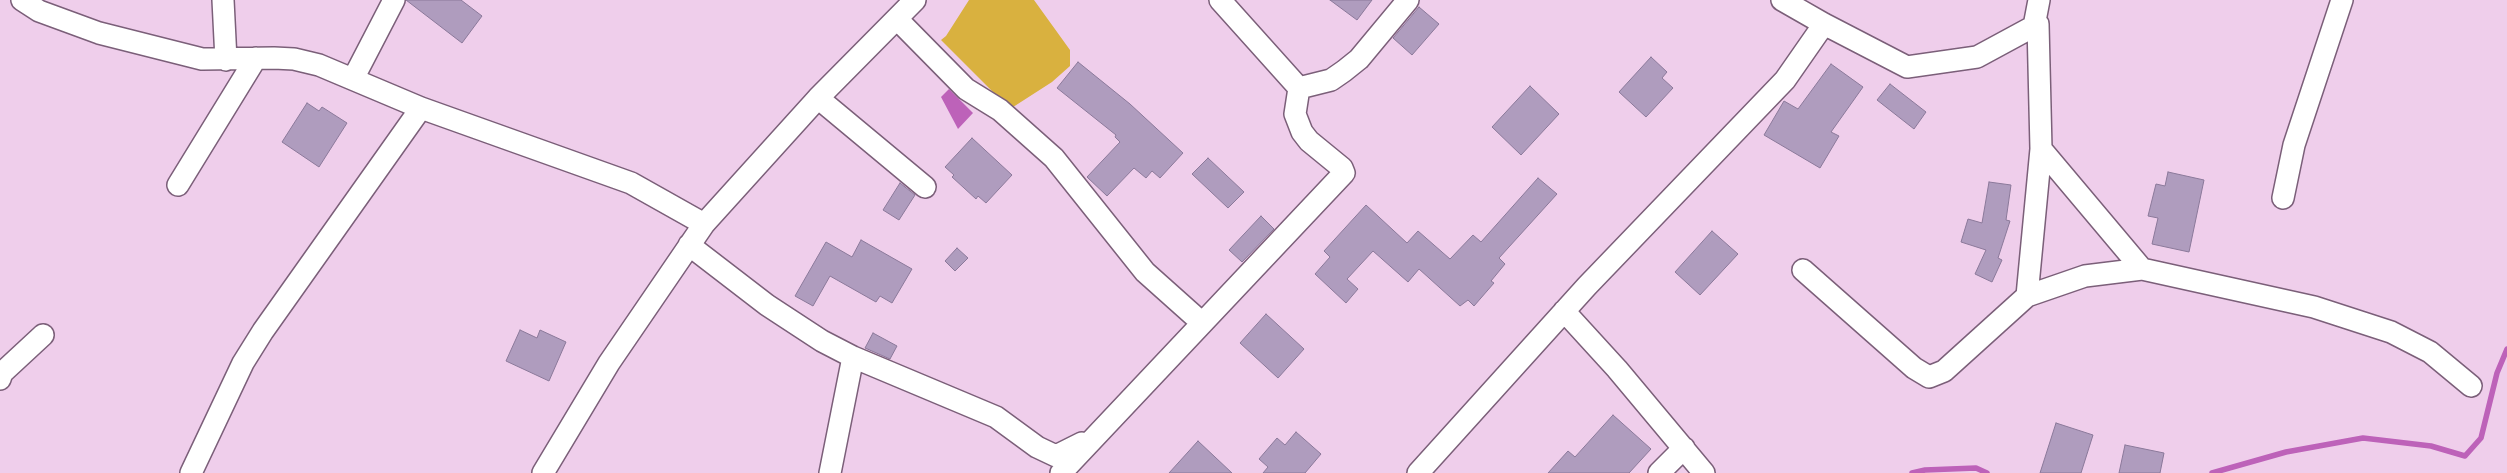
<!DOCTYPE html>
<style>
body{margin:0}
canvas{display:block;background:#efceeb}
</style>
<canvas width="2507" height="473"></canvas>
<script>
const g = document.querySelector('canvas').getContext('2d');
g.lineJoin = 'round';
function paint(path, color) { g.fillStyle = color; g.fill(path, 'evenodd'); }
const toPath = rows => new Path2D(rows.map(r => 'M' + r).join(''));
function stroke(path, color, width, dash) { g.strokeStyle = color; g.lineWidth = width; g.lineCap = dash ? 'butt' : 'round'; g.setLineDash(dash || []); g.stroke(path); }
const green = toPath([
 [969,0,1034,0,1070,50,1070,66,1052,82,1010,109,941,40,946,36]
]);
const water = toPath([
 [949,89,973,113,958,129,941,97]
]);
const stream = toPath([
 [1912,473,1925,470,1976,468,1987,473],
 [2212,473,2286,452,2363,438,2431,446,2465,456,2481,438,2497,373,2507,349]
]);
const building = toPath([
 [406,0,461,0,482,16,462,43,406,0],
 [1330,0,1372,0,1357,20,1330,0],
 [1419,7,1439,24,1412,55,1393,38,1419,7],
 [1651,57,1667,72,1662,78,1673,88,1646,117,1619,92,1651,57],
 [1078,62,1130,104,1183,153,1160,178,1152,171,1146,178,1134,168,1107,196,1087,177,1120,142,1115,137,1116,135,1057,88,1078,62],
 [1831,64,1863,87,1831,132,1839,136,1820,168,1764,135,1784,101,1798,109,1831,64],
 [1890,84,1926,112,1914,129,1877,100,1890,84],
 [1530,86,1559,114,1521,155,1492,127,1530,86],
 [307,103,319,111,322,107,347,123,319,167,282,142,307,103],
 [972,138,1012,175,986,203,978,196,976,199,952,177,954,175,945,167,972,138],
 [1208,158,1244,192,1228,208,1192,174,1208,158],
 [2168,172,2204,180,2189,252,2152,244,2158,218,2148,216,2156,184,2165,186,2168,172],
 [1538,178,1557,194,1499,258,1505,264,1491,281,1494,283,1474,306,1468,300,1460,306,1419,269,1408,282,1373,251,1347,279,1358,289,1346,303,1315,274,1330,257,1324,251,1366,205,1407,243,1418,231,1450,259,1473,235,1481,242,1538,178],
 [1989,182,2011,185,2006,220,2010,221,1998,258,2002,260,1992,282,1975,274,1986,250,1961,242,1968,219,1982,223,1989,182],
 [900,183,915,195,899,220,883,210,900,183],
 [1261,216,1274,229,1242,262,1229,250,1261,216],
 [1712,231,1738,254,1700,295,1675,272,1712,231],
 [861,240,912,269,892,303,880,296,876,302,830,276,813,306,795,296,826,242,852,257,861,240],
 [957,248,968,258,955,271,945,261,957,248],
 [1266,314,1304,349,1278,378,1240,343,1266,314],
 [520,330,537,338,540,330,566,342,549,381,506,361,520,330],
 [873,333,897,346,890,359,865,348,873,333],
 [1613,415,1651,449,1629,473,1548,473,1568,451,1575,457,1613,415],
 [2056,423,2093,435,2081,473,2040,473,2056,423],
 [1296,432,1321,454,1305,473,1263,473,1268,467,1259,459,1277,438,1285,445,1296,432],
 [1198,441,1232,473,1169,473,1198,441],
 [2125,445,2164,453,2160,473,2119,473,2125,445]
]);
const minor = toPath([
 [22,0,39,11,99,33,202,59,274,58,294,59,319,65,421,108,631,183,704,224],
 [223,0,226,60],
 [1782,0,1824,24,1907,67,1977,57,2038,24],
 [2039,0,2035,21,2038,24,2041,149,2142,269,2314,307,2391,332,2430,352,2471,386],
 [897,19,966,89,1000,110,1054,158,1145,272,1201,322],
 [353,79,394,0],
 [1299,88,1331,80,1344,71,1359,59,1408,0],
 [818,98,925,187],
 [178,185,256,58],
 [2283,198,2294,145,2342,0],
 [689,245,767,305,822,341,853,357,996,417,1037,447,1056,456,1082,443],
 [1803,270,1914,368,1929,377,1944,371,2027,296,2041,149],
 [2027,296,2085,276,2142,269],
 [1564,311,1617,369,1704,473],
 [0,379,2,373,43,335],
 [191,473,243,363,263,331,421,108],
 [543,473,609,363,704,224,818,98,915,0],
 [830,473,853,357],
 [1061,473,1344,173,1342,168,1309,141,1302,132,1295,114,1299,88,1220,0],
 [1418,473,1587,286,1785,80,1824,24],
 [1659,473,1684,448]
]);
paint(green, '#d9b13f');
paint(water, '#bd62b9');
stroke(stream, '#bd62b9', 5.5);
paint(building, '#af9cbe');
stroke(building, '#8b799a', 1);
stroke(minor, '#7b5f79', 24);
stroke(minor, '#fff', 21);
</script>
